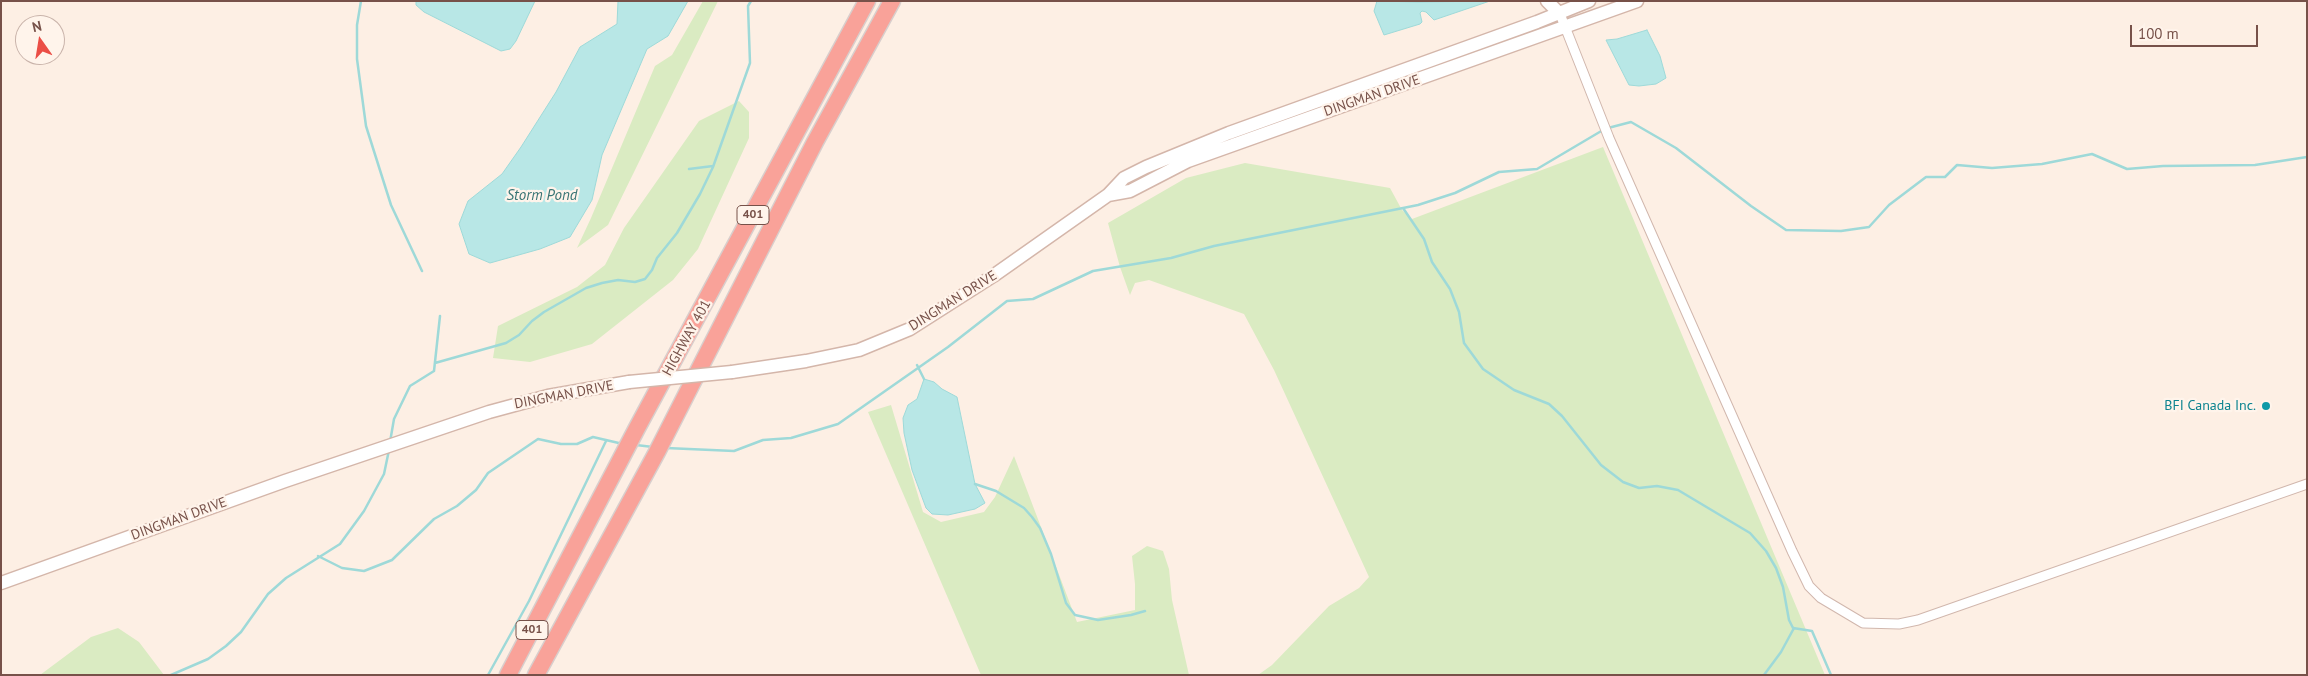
<!DOCTYPE html>
<style>
body{margin:0}
#map{position:relative;width:2308px;height:676px;overflow:hidden;background:#fdefe4;font-family:"PT Sans",sans-serif}
canvas{display:block}
.frame{position:absolute;inset:0;border:2px solid #775149;pointer-events:none}
.north{position:absolute;left:15px;top:15px;width:50px;height:50px;box-sizing:border-box;background:#fff4eb;border:1px solid #c9b3aa;border-radius:50%;rotate:347deg;font-size:14px;font-weight:700;line-height:20px;text-align:center;color:#775149}
.north::after{content:'';display:block;margin:auto;width:18px;height:22px;background:#eb4e46;clip-path:polygon(50% 0,100% 100%,50% 72%,0 100%)}
.scale{position:absolute;left:2130px;top:25px;width:128px;height:22px;box-sizing:border-box;border:2px solid #775149;border-top:0;padding-left:6px;font-size:15px;line-height:18px;white-space:nowrap;color:#775149;-webkit-text-stroke:4px #fff4eb;paint-order:stroke}
</style>
<div id="map">
<canvas width="2308" height="676"></canvas>
<div class="frame"></div>
<div class="north">N</div>
<div class="scale">100 m</div>
</div>
<script>
const g = document.querySelector('canvas').getContext('2d');
g.lineJoin = 'round';
function paint(path, color) { g.fillStyle = color; g.fill(path, 'evenodd'); }
const toPath = rows => new Path2D(rows.map(r => 'M' + r).join(''));
function stroke(path, color, width, dash) { g.strokeStyle = color; g.lineWidth = width; g.lineCap = dash ? 'butt' : 'round'; g.setLineDash(dash || []); g.stroke(path); }
function drawText(font, color, halo, rows, align = 'center') {
  g.font = font + ' "PT Sans",sans-serif'; g.lineWidth = 4.5; g.setLineDash([]); g.textBaseline = 'middle'; g.strokeStyle = halo; g.fillStyle = color; for (const [text, x, y, turn = 0] of rows) {
    g.save(); g.translate(x, y); g.rotate((+turn || 0) * Math.PI / 180); g.textAlign = isNaN(turn) ? turn : align; if (halo) g.strokeText(text, 0, 0); g.fillText(text, 0, 0); g.restore();
  }
}
const green = toPath([
 [703,1,718,1,608,225,577,248,591,218,655,66,672,55],
 [739,101,749,112,749,138,698,249,673,280,592,344,530,362,493,358,498,326,577,287,605,265,624,228,699,121],
 [1603,147,1825,675,1258,675,1272,665,1329,606,1359,588,1369,577,1274,370,1244,314,1149,280,1135,283,1130,295,1120,267,1108,223,1186,178,1245,163,1390,188,1402,210,1412,219],
 [891,405,923,512,941,522,984,512,995,497,1014,456,1077,622,1135,610,1135,584,1132,556,1147,546,1163,551,1169,569,1172,600,1189,675,981,675,868,412],
 [118,628,139,642,164,675,40,675,91,637]
]);
const water = toPath([
 [416,1,535,1,516,41,510,49,501,51,424,12,416,5,416,1],
 [618,1,688,1,668,36,647,49,602,155,592,200,570,237,540,249,490,263,469,254,459,224,468,201,502,174,521,147,556,92,580,47,617,24,618,1],
 [1377,1,1418,2,1490,1,1434,20,1426,12,1422,11,1420,13,1422,22,1420,24,1384,35,1374,11,1377,1],
 [1647,30,1660,56,1666,78,1656,84,1639,86,1629,85,1606,40,1617,39,1647,30],
 [924,379,934,382,942,389,957,397,975,484,985,503,975,509,948,515,932,514,926,508,912,470,904,433,903,418,908,405,917,399,924,379]
]);
const stream = toPath([
 [361,1,357,25,357,59,366,126,391,205,422,271],
 [1608,128,1631,122,1676,148,1751,206,1786,230,1841,231,1869,227,1889,205,1926,177,1945,177,1957,165,1992,168,2042,164,2092,154,2127,169,2163,166,2255,165,2307,157],
 [689,169,713,166],
 [1403,208,1424,239,1432,262,1450,289,1459,312,1464,343,1483,369,1514,390,1549,404,1562,416,1601,465,1623,482,1639,488,1657,486,1678,490,1750,533,1766,551,1776,568,1783,587,1789,620,1793,628,1812,631,1831,675],
 [435,363,506,343,519,335,532,321,544,312,586,288,602,283,618,280,635,282,645,279,652,270,657,258,677,233,700,194,713,167,750,63,748,6,751,1],
 [917,365,924,379],
 [390,442,394,419,410,386,434,371,440,316],
 [636,445,653,447],
 [666,448,734,451,763,440,791,438,838,424,948,347,1007,301,1033,299,1093,271,1171,258,1214,246,1418,205,1455,193,1499,172,1537,169,1603,130],
 [975,484,996,491,1024,508,1032,517,1040,528,1051,554,1066,603,1075,615,1098,620,1131,615,1145,611],
 [318,556,342,568,364,571,392,560,434,519,457,506,476,490,488,473,538,439,561,444,577,444,593,437,623,444],
 [171,675,208,659,226,646,241,632,268,594,286,578,340,544,364,511,384,474,389,450],
 [488,675,529,601,606,441],
 [1764,675,1781,652,1794,628]
]);
const street = toPath([
 [1560,14,1609,138,1792,551,1809,586,1821,598,1863,623,1899,624,1918,620,2307,484]
]);
const secondary = toPath([
 [1547,1,1560,14],
 [1108,195,1130,191,1188,161,1637,1],
 [732,372,806,361,859,350,910,329,993,276,1108,195,1124,178,1146,167,1229,133,1537,22,1589,1],
 [1,583,285,481,489,412,548,396,629,382]
]);
const highway = toPath([
 [508,675,637,428,867,1],
 [536,675,657,452,815,142,892,1]
]);
const secondaryBridge = toPath([
 [629,382,732,372]
]);
const markers = [
 [2266,406,5,"#0f9aa8"]
];
const shields = [
 [753,215,32],
 [532,630,32]
];
const shieldNames = [
 ["401",753,215],
 ["401",532,630]
];
const streetNames = [
 ["DINGMAN DRIVE",1372,96,-19],
 ["DINGMAN DRIVE",953,301,-32],
 ["HIGHWAY 401",687,338,-61],
 ["DINGMAN DRIVE",564,395,-11],
 ["DINGMAN DRIVE",179,519,-20]
];
const cultureNames = [
 ["BFI Canada Inc.",2256,406]
];
const waterNames = [
 ["Storm Pond",542,196]
];
paint(green, '#daebc2');
paint(water, '#b8e7e6');
stroke(water, '#9ed9d8', 1);
stroke(stream, '#9ed9d8', 2.5);
stroke(street, '#d1b7ad', 11);
stroke(secondary, '#d4b6aa', 15);
stroke(highway, '#d9cecc', 19);
stroke(street, '#fff', 9);
stroke(secondary, '#fff', 12);
stroke(highway, '#f9a299', 16);
stroke(secondaryBridge, '#d4b6aa', 15, []);
stroke(secondaryBridge, '#fff', 12);
for (const [x, y, r, color] of markers) { const dot = new Path2D(); dot.arc(x, y, r, 0, 2 * Math.PI); g.fillStyle = color; g.fill(dot); stroke(dot, '#fff4eb', 2); }
for (const [x, y, w] of shields) { const box = new Path2D(); box.roundRect(x - w / 2, y - 9.5, w, 19, 4); g.fillStyle = '#fff4eb'; g.fill(box); stroke(box, '#775149', 1); }
drawText('bold 12px', '#775149', null, shieldNames);
drawText('14px', '#775149', '#fff4eb', streetNames);
drawText('14px', '#0d838f', '#fff4eb', cultureNames, 'right');
drawText('italic 15px', '#397575', '#fff4eb', waterNames);
</script>
